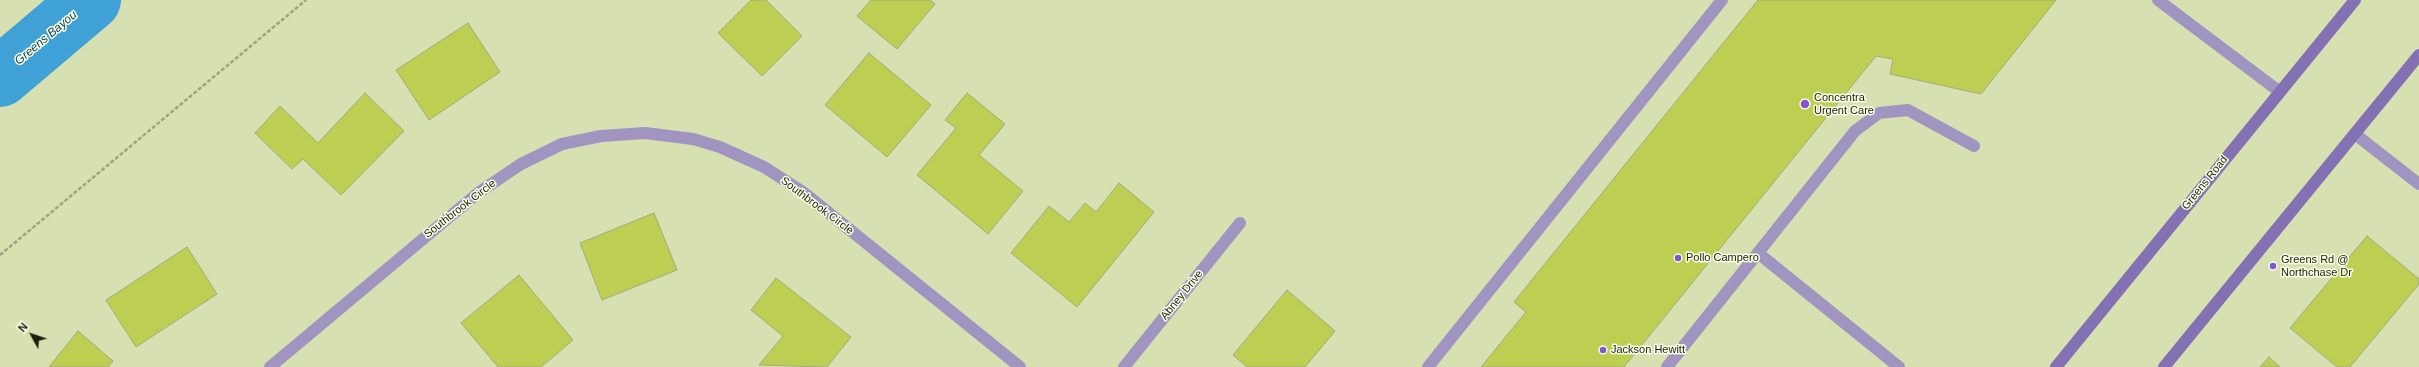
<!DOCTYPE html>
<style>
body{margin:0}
#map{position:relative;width:2419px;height:367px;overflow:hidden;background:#d7e0b0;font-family:Helvetica,sans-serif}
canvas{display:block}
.north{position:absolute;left:12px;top:315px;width:40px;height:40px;-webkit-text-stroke:3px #f9fee6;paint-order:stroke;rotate:310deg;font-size:11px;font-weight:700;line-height:16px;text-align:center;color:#1c1f0d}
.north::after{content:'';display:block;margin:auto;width:14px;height:18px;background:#1c1f0d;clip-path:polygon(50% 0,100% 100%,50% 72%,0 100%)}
</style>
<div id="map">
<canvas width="2419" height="367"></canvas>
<div class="north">N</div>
</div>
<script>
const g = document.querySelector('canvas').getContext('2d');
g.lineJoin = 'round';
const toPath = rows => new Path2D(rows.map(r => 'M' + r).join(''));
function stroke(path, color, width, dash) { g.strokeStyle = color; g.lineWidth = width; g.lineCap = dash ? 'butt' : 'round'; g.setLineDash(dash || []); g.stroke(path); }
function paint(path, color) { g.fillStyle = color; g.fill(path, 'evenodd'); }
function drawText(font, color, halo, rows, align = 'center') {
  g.font = font + ' Helvetica,sans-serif'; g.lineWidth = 3; g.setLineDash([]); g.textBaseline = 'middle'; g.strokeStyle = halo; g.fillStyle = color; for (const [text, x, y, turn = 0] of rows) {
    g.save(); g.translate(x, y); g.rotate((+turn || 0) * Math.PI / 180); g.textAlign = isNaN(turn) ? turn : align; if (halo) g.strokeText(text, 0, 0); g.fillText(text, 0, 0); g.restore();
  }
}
const river = toPath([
 [0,77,91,0]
]);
const building = toPath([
 [751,0,766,0,802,36,762,76,718,33,751,0],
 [871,0,930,0,935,4,897,49,857,16,871,0],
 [1758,0,2056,0,1981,94,1890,74,1893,59,1876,56,1624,367,1481,367,1526,312,1514,302,1758,0],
 [468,23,500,72,429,120,396,70,468,23],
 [869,53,931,105,887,157,825,105,869,53],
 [365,93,404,131,341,195,303,159,292,169,255,133,280,106,318,143,365,93],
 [967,93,1005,124,979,155,1023,191,988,234,917,175,956,128,945,120,967,93],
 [1119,183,1154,212,1077,307,1011,253,1049,206,1069,222,1085,203,1096,212,1119,183],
 [654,213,677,270,602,300,580,243,654,213],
 [2367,236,2419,279,2419,284,2350,367,2337,367,2290,328,2367,236],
 [187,247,217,294,136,347,106,300,187,247],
 [519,275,573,340,541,367,498,367,461,323,519,275],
 [776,278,851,337,827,367,759,365,783,336,751,310,776,278],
 [1287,290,1335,331,1305,367,1247,367,1233,355,1287,290],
 [78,331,113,361,108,367,49,367,78,331],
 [2269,357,2280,367,2260,367,2269,357]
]);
const path = toPath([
 [0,255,306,0]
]);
const lane = toPath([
 [2158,0,2280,92],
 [2355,134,2419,184],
 [1758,253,1899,367],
 [1428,367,1722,0],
 [1667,367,1855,131,1879,113,1908,110,1974,146]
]);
const street = toPath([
 [270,367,478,193,521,164,562,144,601,136,645,133,693,139,720,147,764,167,803,192,1020,367],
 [1124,367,1240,223]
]);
const secondary = toPath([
 [2056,367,2355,0],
 [2164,367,2419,55]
]);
const markers = [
 [1805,104,5,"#8256d0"],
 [1678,258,4,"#8256d0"],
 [2273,266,4,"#8256d0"],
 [1603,350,4,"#8256d0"]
];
const poiNames = [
 ["Concentra",1814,98],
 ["Urgent Care",1814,111],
 ["Pollo Campero",1686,258],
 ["Greens Rd @",2281,260],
 ["Northchase Dr",2281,273],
 ["Jackson Hewitt",1611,350]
];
const streetNames = [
 ["Greens Road",2205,183,-51],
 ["Southbrook Circle",817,206,37],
 ["Southbrook Circle",460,209,-38],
 ["Abney Drive",1182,295,-51]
];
const waterNames = [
 ["Greens Bayou",46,38,-40]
];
stroke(river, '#40a1d7', 60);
paint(building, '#bdce52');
stroke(building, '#a2ab7d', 1);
stroke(path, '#9ea57e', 2.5, [4, 2]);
stroke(lane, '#a094c1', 12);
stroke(street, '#a094c1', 12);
stroke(secondary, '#8471b3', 12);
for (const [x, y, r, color] of markers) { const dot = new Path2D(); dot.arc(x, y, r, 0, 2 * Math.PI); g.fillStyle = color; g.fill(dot); stroke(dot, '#f9fee6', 1.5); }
drawText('11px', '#1c1f0d', '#f9fee6', poiNames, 'left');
drawText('11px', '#1c1f0d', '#f9fee6', streetNames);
drawText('italic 12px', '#0e4460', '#f9fee6', waterNames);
</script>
